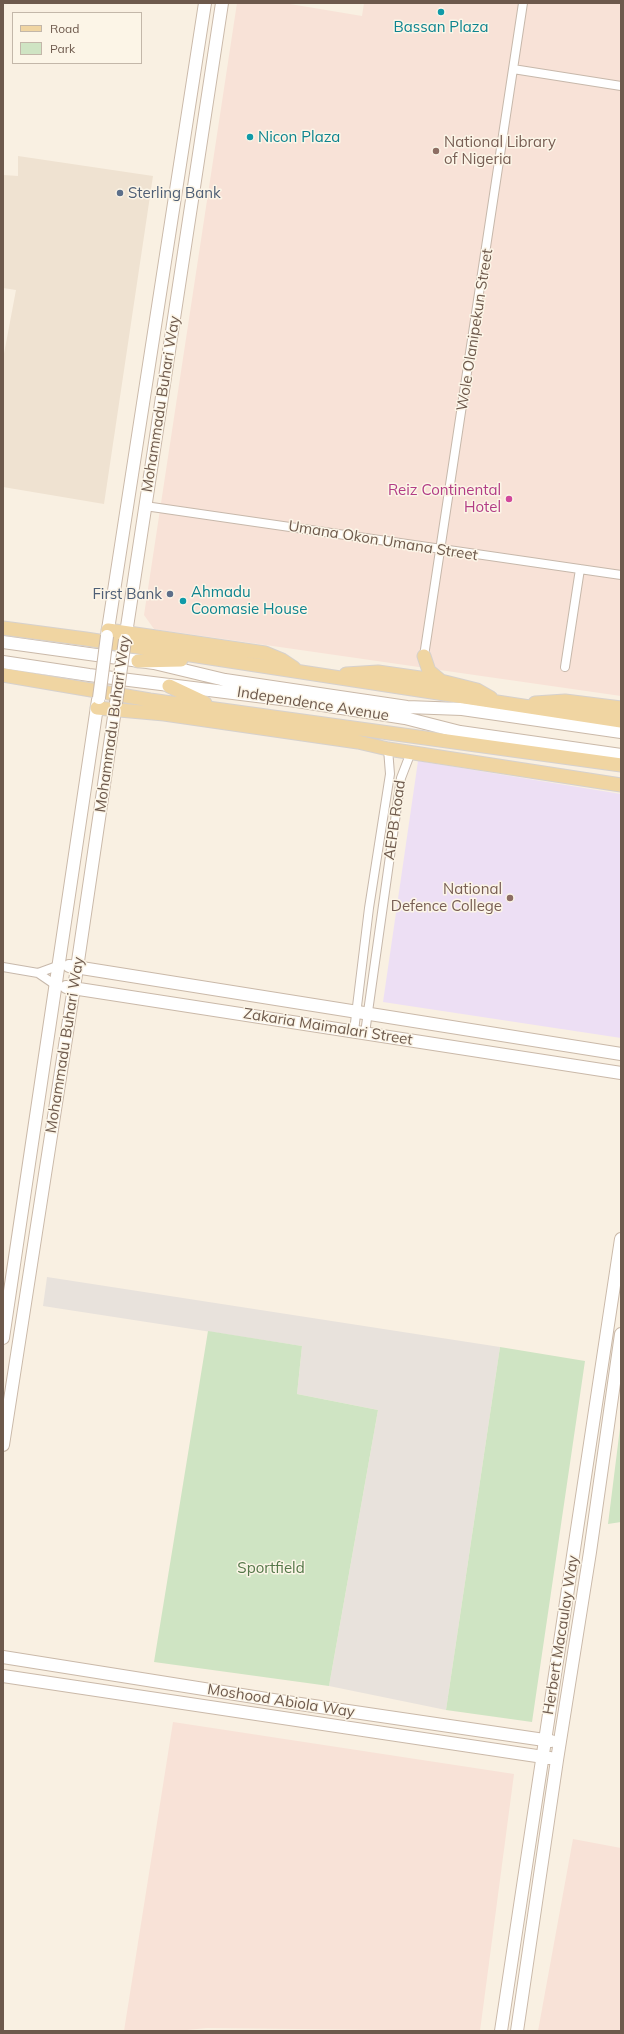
<!DOCTYPE html>
<style>
body{margin:0}
#map{position:relative;width:624px;height:2034px;overflow:hidden;background:#f9f0e2;font-family:Mulish,sans-serif}
canvas{display:block}
.frame{position:absolute;inset:0;border:4px solid #6d594c;pointer-events:none}
.legend{position:absolute;left:12px;top:12px;width:130px;height:52px;box-sizing:border-box;background:#fcf5e7;border:1px solid #c3b7a9;margin:0;padding:5px 7px;list-style:none;font-size:12px;color:#6d594c}
.legend li{display:flex;align-items:center;gap:8px;height:20px}
.legend b{width:20px;border:1px solid #c3b7a9}
</style>
<div id="map">
<canvas width="624" height="2034"></canvas>
<div class="frame"></div>
<ul class="legend">
<li><b style="height:5px;background:#f0d5a2"></b>Road</li>
<li><b style="height:11px;background:#cfe4c3"></b>Park</li>
</ul>
</div>
<script>
const g = document.querySelector('canvas').getContext('2d');
g.lineJoin = 'round';
function paint(path, color) { g.fillStyle = color; g.fill(path, 'evenodd'); }
const toPath = rows => new Path2D(rows.map(r => 'M' + r).join(''));
function stroke(path, color, width, dash) { g.strokeStyle = color; g.lineWidth = width; g.lineCap = dash ? 'butt' : 'round'; g.setLineDash(dash || []); g.stroke(path); }
function drawText(font, color, halo, rows, align = 'center') {
  g.font = font + ' Mulish,sans-serif'; g.lineWidth = 3; g.setLineDash([]); g.textBaseline = 'middle'; g.strokeStyle = halo; g.fillStyle = color; for (const [text, x, y, turn = 0] of rows) {
    g.save(); g.translate(x, y); g.rotate((+turn || 0) * Math.PI / 180); g.textAlign = isNaN(turn) ? turn : align; if (halo) g.strokeText(text, 0, 0); g.fillText(text, 0, 0); g.restore();
  }
}
const residential = toPath([
 [18,156,153,176,104,504,3,487,3,359,16,290,3,288,3,175,18,176]
]);
const commercial = toPath([
 [237,3,284,3,362,16,364,3,621,3,621,696,154,629,144,615],
 [173,1722,514,1774,480,2031,207,2028,177,2031,124,2031],
 [573,1839,621,1848,621,2031,538,2031]
]);
const industrial = toPath([
 [47,1277,500,1347,446,1710,329,1686,378,1410,297,1394,302,1346,43,1306]
]);
const education = toPath([
 [418,761,621,794,621,1038,383,1002]
]);
const green = toPath([
 [208,1331,302,1346,297,1394,378,1410,329,1686,154,1662],
 [500,1347,585,1361,532,1722,446,1710],
 [621,1420,621,1522,608,1524]
]);
const street = toPath([
 [513,69,621,86],
 [145,506,621,575],
 [424,656,523,3],
 [565,667,580,569],
 [3,967,38,973,57,986],
 [38,973,60,965],
 [354,1031,369,908,390,774,388,749],
 [365,1033,401,778,411,752]
]);
const secondary = toPath([
 [107,636,205,3],
 [125,640,222,3],
 [3,642,154,663,225,680,407,707,462,709,621,732],
 [3,662,89,675,297,701,405,718,460,732,621,755],
 [69,966,621,1054],
 [66,987,621,1073],
 [3,1338,98,700],
 [3,1445,77,968,116,703],
 [3,1657,273,1700,551,1741],
 [3,1676,550,1758],
 [501,2031,621,1239],
 [517,2031,557,1760,590,1552,621,1334]
]);
const primary = toPath([
 [3,628,86,639,621,721],
 [108,630,265,653,282,660,294,668],
 [424,656,429,671,441,681],
 [138,661,181,660],
 [346,674,378,672,441,681,477,690,491,698],
 [3,675,150,700,621,765],
 [169,686,205,703],
 [535,703,565,701,621,708],
 [97,708,164,714,358,742,388,749,621,785]
]);
const secondaryBridge = toPath([
 [99,698,107,636],
 [116,703,125,640]
]);
const markers = [
 [441,12,4,"#0f9aa8"],
 [250,137,4,"#0f9aa8"],
 [436,151,4,"#8d6e63"],
 [120,193,4,"#5c6f8a"],
 [509,499,4,"#d1479c"],
 [170,594,4,"#5c6f8a"],
 [183,601,4,"#0f9aa8"],
 [510,898,4,"#8d6e63"]
];
const cultureNames = [
 ["Bassan Plaza",441,27,"center"],
 ["Nicon Plaza",258,137],
 ["Ahmadu",191,592],
 ["Coomasie House",191,609]
];
const educationNames = [
 ["National Library",444,142],
 ["of Nigeria",444,159],
 ["National",502,889,"right"],
 ["Defence College",502,906,"right"]
];
const serviceNames = [
 ["Sterling Bank",128,193],
 ["First Bank",162,594,"right"]
];
const streetNames = [
 ["Wole Olanipekun Street",475,330,-81],
 ["Mohammadu Buhari Way",161,404,-81],
 ["Umana Okon Umana Street",383,541,9],
 ["Independence Avenue",313,704,9],
 ["Mohammadu Buhari Way",113,724,-82],
 ["AEPB Road",395,820,-82],
 ["Zakaria Maimalari Street",328,1027,9],
 ["Mohammadu Buhari Way",65,1045,-81],
 ["Herbert Macaulay Way",561,1635,-81],
 ["Moshood Abiola Way",281,1701,9]
];
const hotelNames = [
 ["Reiz Continental",501,490],
 ["Hotel",501,507]
];
const parkNames = [
 ["Sportfield",271,1568]
];
paint(residential, '#efe2d1');
paint(commercial, '#f8e2d7');
paint(industrial, '#e8e2dc');
paint(education, '#eddff4');
paint(green, '#cfe4c3');
stroke(street, '#c7b8ab', 10);
stroke(secondary, '#cab9a9', 14);
stroke(primary, '#d6d1cd', 15);
stroke(street, '#fff', 8);
stroke(secondary, '#fff', 12);
stroke(primary, '#f0d5a2', 13);
stroke(secondaryBridge, '#cab9a9', 14, []);
stroke(secondaryBridge, '#fff', 12);
for (const [x, y, r, color] of markers) { const dot = new Path2D(); dot.arc(x, y, r, 0, 2 * Math.PI); g.fillStyle = color; g.fill(dot); stroke(dot, '#fcf5e7', 1.5); }
drawText('15px', '#0d838f', '#fcf5e7', cultureNames, 'left');
drawText('15px', '#785e54', '#fcf5e7', educationNames, 'left');
drawText('15px', '#4e5e75', '#fcf5e7', serviceNames, 'left');
drawText('15px', '#6d594c', '#fcf5e7', streetNames);
drawText('15px', '#b23c85', '#fcf5e7', hotelNames, 'right');
drawText('15px', '#547749', '#fcf5e7', parkNames);
</script>
